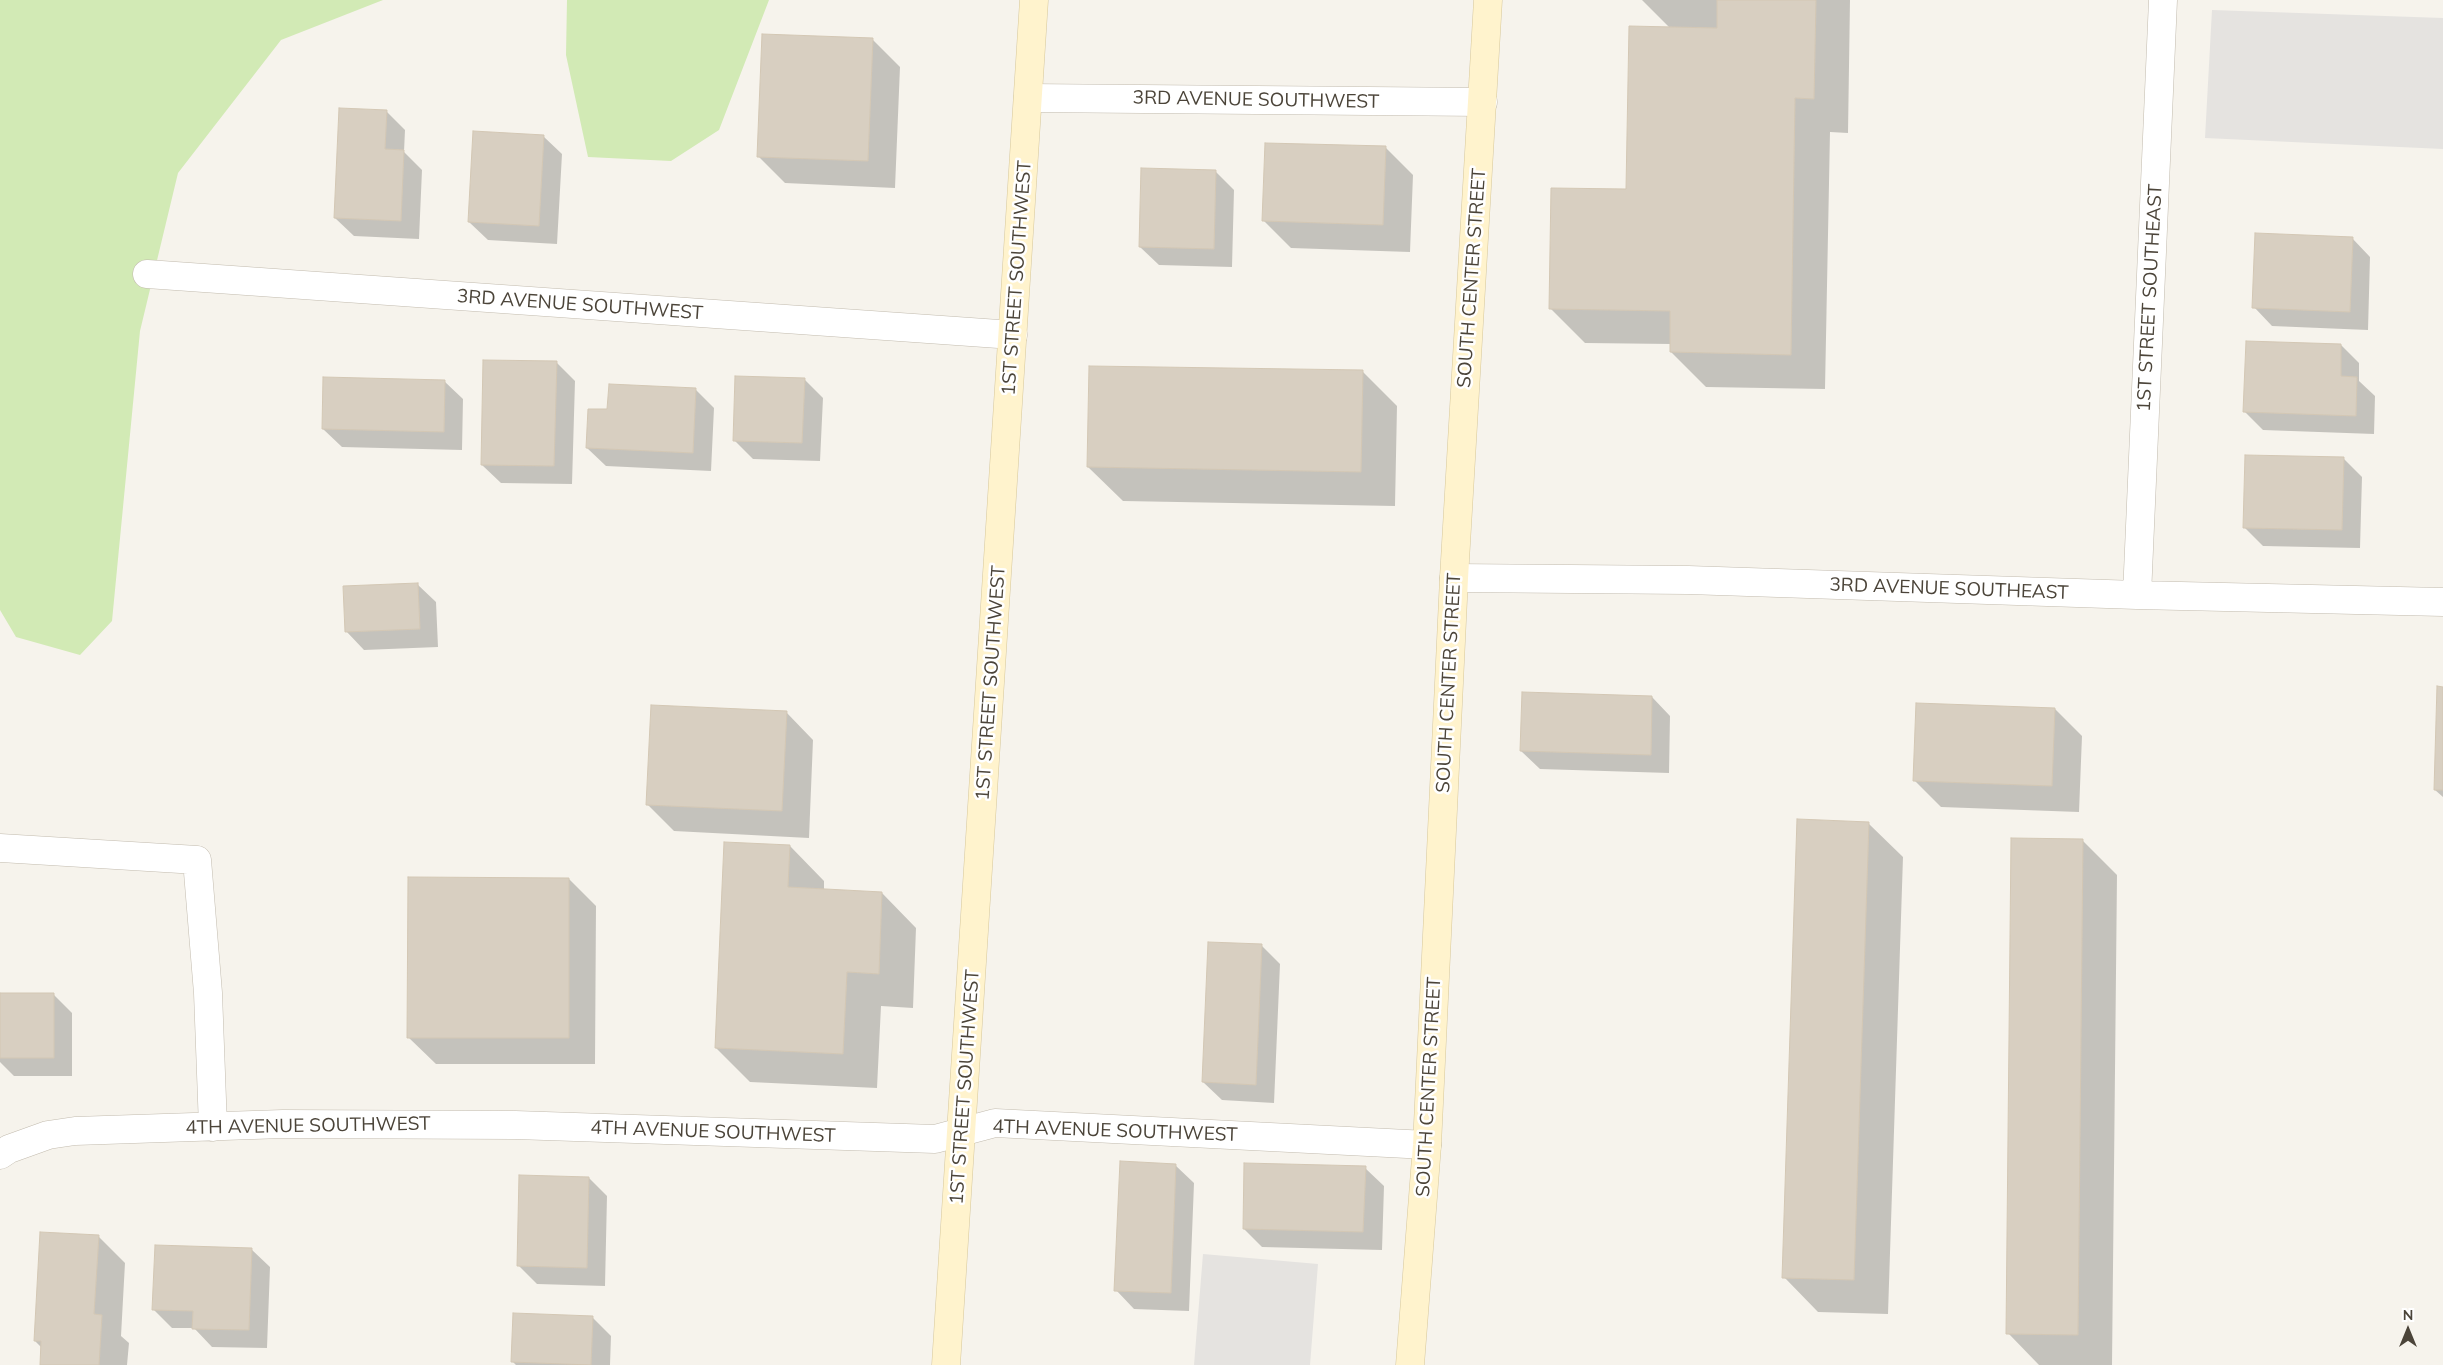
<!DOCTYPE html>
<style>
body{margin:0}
#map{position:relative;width:2443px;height:1365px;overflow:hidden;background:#f6f3ec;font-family:Mulish,sans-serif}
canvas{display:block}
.north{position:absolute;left:2383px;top:1305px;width:50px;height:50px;-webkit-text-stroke:4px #fff;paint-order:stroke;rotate:0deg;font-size:14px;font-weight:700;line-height:20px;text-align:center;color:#4b4439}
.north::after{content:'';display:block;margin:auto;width:18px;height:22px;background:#4b4439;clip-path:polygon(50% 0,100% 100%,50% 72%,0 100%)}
</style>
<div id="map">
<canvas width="2443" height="1365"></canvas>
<div class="north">N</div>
</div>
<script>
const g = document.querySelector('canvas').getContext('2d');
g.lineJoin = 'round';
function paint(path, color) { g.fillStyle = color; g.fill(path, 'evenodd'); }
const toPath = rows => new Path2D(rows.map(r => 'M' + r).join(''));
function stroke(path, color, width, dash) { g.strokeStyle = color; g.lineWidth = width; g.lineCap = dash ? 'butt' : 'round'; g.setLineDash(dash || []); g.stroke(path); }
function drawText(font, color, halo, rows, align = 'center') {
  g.font = font + ' Mulish,sans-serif'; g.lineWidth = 5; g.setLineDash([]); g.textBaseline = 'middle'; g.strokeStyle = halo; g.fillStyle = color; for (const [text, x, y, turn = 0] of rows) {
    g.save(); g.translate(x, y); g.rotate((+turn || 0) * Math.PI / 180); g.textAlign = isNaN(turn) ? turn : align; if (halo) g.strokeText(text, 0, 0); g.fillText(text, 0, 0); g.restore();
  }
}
const green = toPath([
 [0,0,383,0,281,40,178,173,140,331,112,621,80,655,16,637,0,610],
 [567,0,769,0,719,130,671,161,588,157,566,55]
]);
const parking = toPath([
 [2212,10,2443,18,2443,149,2205,138],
 [1203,1254,1318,1264,1310,1365,1194,1365]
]);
const shadow = toPath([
 [1642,0,1850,0,1848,133,1830,132,1825,389,1706,387,1671,352,1671,344,1585,343,1550,308,1627,190,1670,28],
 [873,40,900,67,895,188,785,183,758,156],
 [386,111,405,130,404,152,422,170,419,239,354,236,335,218],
 [543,136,562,154,557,244,488,240,469,222],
 [1386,148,1413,175,1410,252,1291,248,1263,220],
 [1215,171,1234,190,1232,267,1159,265,1140,247],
 [2352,238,2370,257,2368,330,2272,326,2254,307],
 [2341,345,2359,363,2359,381,2375,396,2374,434,2263,430,2245,412],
 [556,362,575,381,572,484,501,483,482,465],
 [1362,371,1397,406,1395,506,1123,501,1088,467],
 [804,379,823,398,820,461,753,459,734,440],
 [444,381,463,399,462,450,342,447,323,429],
 [696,390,714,408,711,471,606,466,587,448],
 [2343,458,2362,477,2360,548,2263,546,2244,527],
 [417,584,436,602,438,647,364,650,346,631],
 [2443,688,2443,797,2435,790],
 [1652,697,1670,716,1669,773,1540,769,1521,751],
 [2055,709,2082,736,2079,812,1941,807,1914,780],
 [786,712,813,740,809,838,674,831,647,804],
 [1868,823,1903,857,1888,1314,1818,1312,1784,1277],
 [2082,840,2117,875,2112,1365,2039,1365,2008,1333],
 [790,846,824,881,824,890,882,893,916,928,913,1008,881,1006,877,1088,750,1082,716,1048],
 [569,879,596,906,595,1064,436,1064,408,1037],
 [1262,946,1280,964,1274,1103,1222,1100,1203,1082],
 [0,994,54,995,72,1013,72,1076,14,1076,0,1062],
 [1175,1165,1194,1183,1189,1311,1134,1309,1116,1290],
 [1365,1168,1384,1186,1382,1250,1262,1247,1244,1229],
 [589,1178,607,1196,605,1286,537,1284,518,1265],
 [98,1236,125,1263,121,1336,129,1343,127,1365,41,1365,42,1348,35,1341],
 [251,1249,270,1267,267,1348,212,1347,194,1328,172,1328,153,1309],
 [593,1318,611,1336,610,1365,516,1365,513,1362]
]);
const building = toPath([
 [1717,0,1816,0,1814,99,1795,98,1791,355,1670,352,1670,311,1549,309,1551,188,1626,189,1629,26,1717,28,1717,0],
 [762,34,873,38,868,161,757,157,762,34],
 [339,108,387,110,385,149,404,150,401,221,334,218,339,108],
 [473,131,544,135,539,226,468,222,473,131],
 [1265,143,1386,146,1383,225,1262,221,1265,143],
 [1141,168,1216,170,1214,249,1139,247,1141,168],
 [2255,233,2353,237,2350,312,2252,308,2255,233],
 [2246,341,2341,344,2341,376,2357,377,2356,416,2243,412,2246,341],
 [483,360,557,361,554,466,481,465,483,360],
 [1089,366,1363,370,1361,472,1087,467,1089,366],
 [735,376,805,378,802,443,733,441,735,376],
 [323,377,445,380,444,432,322,429,323,377],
 [609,384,696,388,693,453,586,448,588,409,607,409,609,384],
 [2245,455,2344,457,2342,530,2243,528,2245,455],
 [418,583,420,629,345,632,343,586,418,583],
 [2437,686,2443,687,2443,790,2434,790,2437,686],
 [1522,692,1652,696,1651,755,1520,751,1522,692],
 [1916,703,2055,708,2052,786,1913,781,1916,703],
 [651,705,787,711,782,811,646,805,651,705],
 [1797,819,1869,822,1854,1280,1782,1278,1797,819],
 [2011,838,2083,839,2078,1335,2006,1334,2011,838],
 [724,842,790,845,788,887,882,892,879,974,847,972,843,1054,715,1048,724,842],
 [408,877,569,878,569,1038,407,1038,408,877],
 [1208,942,1262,944,1256,1085,1202,1082,1208,942],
 [0,993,54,993,54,1058,0,1058,0,993],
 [1120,1161,1176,1164,1171,1293,1114,1291,1120,1161],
 [1244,1163,1366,1166,1363,1232,1243,1229,1244,1163],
 [519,1175,589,1177,587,1268,517,1266,519,1175],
 [40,1232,99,1235,94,1314,102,1315,99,1365,40,1365,41,1341,34,1341,40,1232],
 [155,1245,252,1248,249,1330,192,1329,193,1311,152,1310,155,1245],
 [513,1313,593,1316,591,1365,511,1362,513,1313]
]);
const street = toPath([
 [1028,98,1483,102],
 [147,274,1013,335],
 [1454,578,1688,580,2137,595,2443,602],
 [2137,595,2163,0],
 [0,848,197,860,208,993,213,1127],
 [0,1155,9,1149,48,1135,75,1131,283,1124,515,1125,935,1139,995,1123,1427,1145]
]);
const secondary = toPath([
 [946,1365,1034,0],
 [1410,1365,1427,1145,1454,578,1488,0]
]);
const streetNames = [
 ["3RD AVENUE SOUTHWEST",1256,100,1],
 ["1ST STREET SOUTHWEST",1017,278,-86],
 ["SOUTH CENTER STREET",1472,278,-86],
 ["1ST STREET SOUTHEAST",2150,298,-87],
 ["3RD AVENUE SOUTHWEST",580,305,4],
 ["3RD AVENUE SOUTHEAST",1949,589,2],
 ["1ST STREET SOUTHWEST",991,683,-86],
 ["SOUTH CENTER STREET",1449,683,-87],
 ["1ST STREET SOUTHWEST",965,1087,-86],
 ["SOUTH CENTER STREET",1429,1087,-87],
 ["4TH AVENUE SOUTHWEST",308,1126,-1],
 ["4TH AVENUE SOUTHWEST",1115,1131,2],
 ["4TH AVENUE SOUTHWEST",713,1132,2]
];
paint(green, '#d2eab5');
paint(parking, '#e5e3e0');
paint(shadow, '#0003');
paint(building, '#d8cfc1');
stroke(building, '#d3c7b4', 1);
stroke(street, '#c2bbae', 29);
stroke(secondary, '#d6c79b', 29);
stroke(street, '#fff', 28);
stroke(secondary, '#fff3cd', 28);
drawText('19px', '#4b4439', '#fff', streetNames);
</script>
